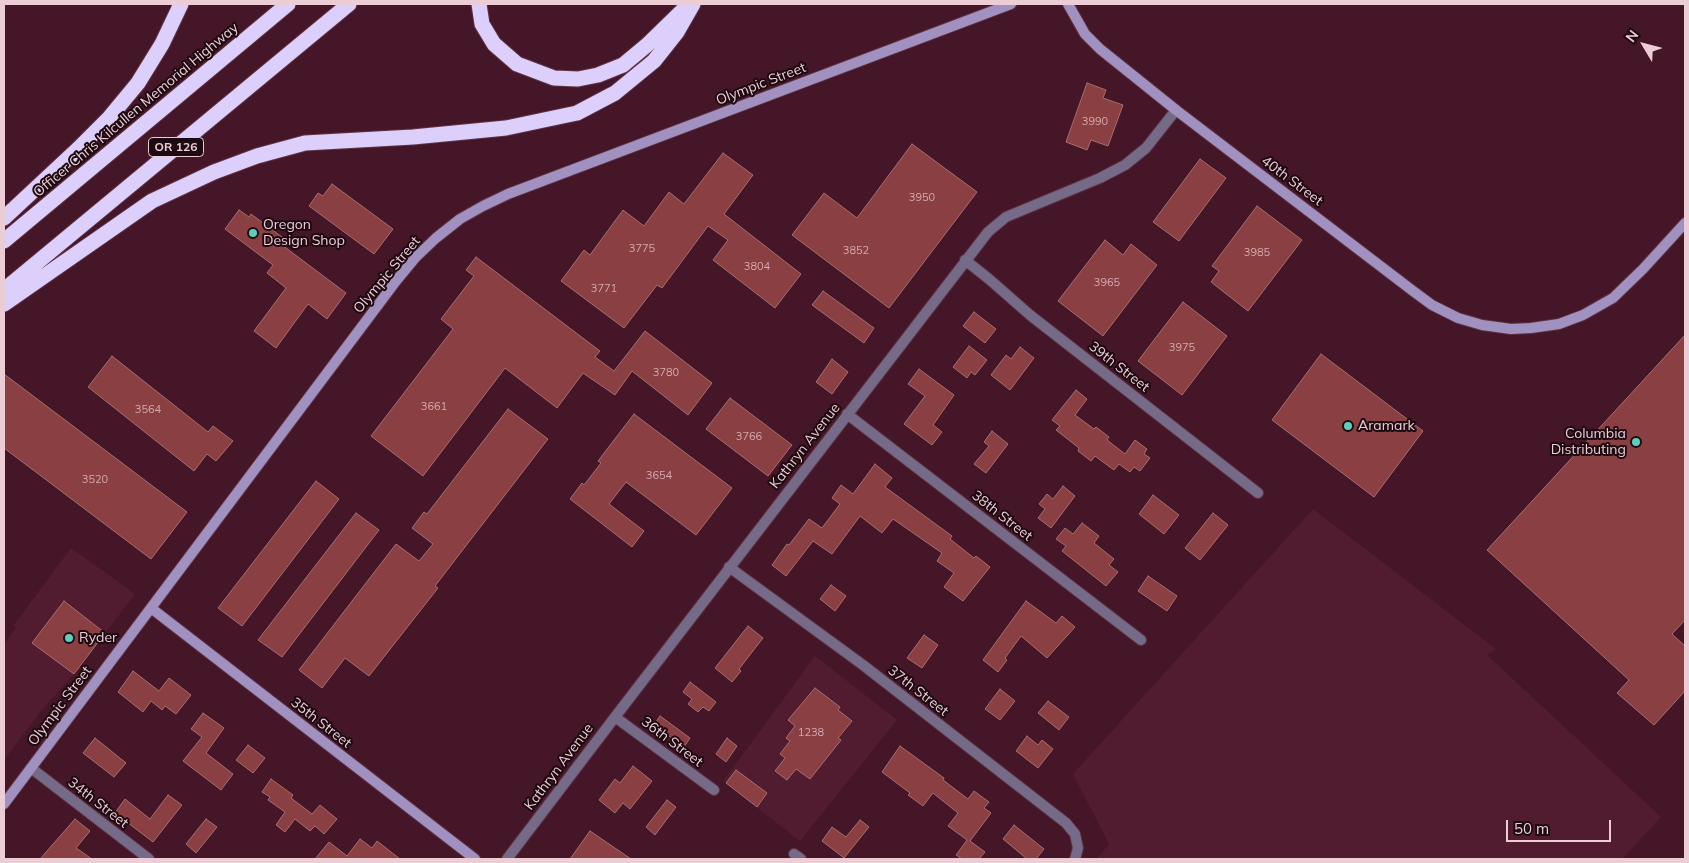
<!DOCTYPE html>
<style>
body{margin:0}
#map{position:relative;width:1689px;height:863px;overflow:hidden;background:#441627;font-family:Mulish,sans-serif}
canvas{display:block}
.frame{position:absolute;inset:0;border:5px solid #ecccd5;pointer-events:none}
.north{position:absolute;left:1619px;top:20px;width:50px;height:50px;-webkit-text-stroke:4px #1e0a11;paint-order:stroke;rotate:307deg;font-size:14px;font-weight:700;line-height:20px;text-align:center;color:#ecccd5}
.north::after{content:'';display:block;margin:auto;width:18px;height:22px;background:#ecccd5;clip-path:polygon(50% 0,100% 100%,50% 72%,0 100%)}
.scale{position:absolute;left:1506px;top:820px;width:105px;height:22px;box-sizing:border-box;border:2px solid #ecccd5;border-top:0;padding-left:6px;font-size:15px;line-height:18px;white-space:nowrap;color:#ecccd5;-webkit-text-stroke:4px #1e0a11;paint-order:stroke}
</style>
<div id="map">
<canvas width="1689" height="863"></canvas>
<div class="frame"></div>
<div class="north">N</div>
<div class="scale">50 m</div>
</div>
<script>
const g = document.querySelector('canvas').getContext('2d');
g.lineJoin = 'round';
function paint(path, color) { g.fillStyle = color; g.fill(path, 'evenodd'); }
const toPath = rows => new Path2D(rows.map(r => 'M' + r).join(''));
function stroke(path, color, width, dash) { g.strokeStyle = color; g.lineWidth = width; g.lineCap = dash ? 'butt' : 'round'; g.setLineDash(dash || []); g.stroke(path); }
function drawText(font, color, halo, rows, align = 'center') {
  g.font = font + ' Mulish,sans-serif'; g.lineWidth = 4; g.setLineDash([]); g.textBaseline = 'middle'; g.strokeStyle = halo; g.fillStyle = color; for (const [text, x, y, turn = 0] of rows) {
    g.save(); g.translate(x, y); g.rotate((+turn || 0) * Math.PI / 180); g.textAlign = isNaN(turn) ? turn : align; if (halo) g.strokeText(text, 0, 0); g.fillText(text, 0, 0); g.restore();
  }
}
const built = toPath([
 [1313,509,1496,649,1487,655,1661,817,1622,859,1097,859,1109,844,1073,774],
 [71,548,135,594,74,674,41,711,4,760,4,644,16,628,13,626],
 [815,656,897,720,800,841,723,781]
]);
const building = toPath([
 [1087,83,1106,90,1103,98,1123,105,1108,146,1091,140,1087,150,1066,142,1087,83],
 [912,144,977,192,889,308,792,235,824,193,857,218,912,144],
 [723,153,753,175,724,214,801,274,775,308,713,260,728,240,708,226,662,288,657,285,624,328,561,281,584,250,590,255,623,210,644,226,669,192,684,204,723,153],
 [1200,159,1226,178,1179,241,1153,222,1200,159],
 [332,184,393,229,374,254,309,206,318,193,323,196,332,184],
 [1257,206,1302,240,1248,311,1211,282,1219,271,1212,266,1257,206],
 [239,210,249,217,251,214,282,237,278,242,346,293,327,319,308,304,276,348,254,331,286,288,267,273,273,265,225,229,239,210],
 [1105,240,1123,255,1131,244,1157,265,1103,336,1058,301,1105,240],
 [476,257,600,351,595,357,614,371,645,331,712,383,688,415,632,371,615,395,583,373,557,408,505,368,423,476,371,436,453,329,441,319,474,276,466,270,476,257],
 [823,291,874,328,864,343,812,305,823,291],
 [1183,302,1227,336,1182,395,1138,361,1183,302],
 [974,312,996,329,985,343,963,326,974,312],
 [1685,335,1685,620,1672,634,1685,646,1685,691,1654,725,1617,693,1629,680,1487,550,1685,335],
 [969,346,987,360,975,375,971,372,967,378,953,367,969,346],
 [1020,347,1034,358,1010,390,991,375,1006,355,1011,359,1020,347],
 [1321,354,1423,431,1374,497,1272,420,1321,354],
 [112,356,208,432,213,426,233,441,216,461,207,454,194,471,88,387,112,356],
 [832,359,848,372,832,394,816,382,832,359],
 [919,369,954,395,933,425,942,432,932,445,904,424,925,396,908,384,919,369],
 [4,374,187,512,151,559,4,448,4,374],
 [1076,390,1087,399,1075,415,1094,429,1096,427,1109,437,1107,440,1125,454,1135,440,1147,449,1144,454,1150,458,1140,471,1134,467,1130,472,1119,464,1114,470,1095,456,1091,461,1078,451,1079,448,1056,430,1060,426,1052,420,1076,390],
 [730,398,792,445,768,476,706,429,730,398],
 [508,409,548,439,435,586,438,588,369,676,345,658,322,688,299,670,396,544,419,561,433,544,412,528,424,512,427,514,508,409],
 [634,414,732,488,696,535,626,482,609,504,644,531,632,547,570,499,582,483,584,485,601,463,598,461,634,414],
 [992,431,1008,444,986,473,974,464,989,446,984,442,992,431],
 [875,464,892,478,885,487,952,536,950,539,974,558,976,556,990,567,963,601,944,587,954,573,937,561,942,553,893,519,882,533,860,516,832,554,813,541,786,576,772,565,787,544,789,545,809,519,822,528,840,504,832,498,841,485,853,494,875,464],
 [316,481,339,499,242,626,218,608,316,481],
 [1063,486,1075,496,1051,528,1038,518,1045,509,1039,504,1047,494,1053,499,1063,486],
 [1153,495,1179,515,1164,534,1139,514,1153,495],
 [356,513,379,530,282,657,258,640,356,513],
 [1213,513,1228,525,1200,560,1185,548,1213,513],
 [1082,523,1099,536,1094,543,1114,559,1109,565,1118,572,1106,586,1062,551,1066,546,1056,539,1065,528,1073,534,1082,523],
 [1148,576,1177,596,1167,611,1138,591,1148,576],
 [831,585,846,596,835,611,820,599,831,585],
 [64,601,105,633,74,674,32,643,64,601],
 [1026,601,1056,623,1062,616,1075,627,1047,658,1021,636,1005,658,1007,660,998,672,983,660,1026,601],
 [748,626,763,638,739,669,741,671,732,682,715,668,748,626],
 [924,635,938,645,922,668,907,658,924,635],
 [133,671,159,691,169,678,191,695,176,714,165,706,162,710,151,701,143,712,118,692,133,671],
 [690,682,716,702,709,711,703,707,698,712,688,704,692,699,683,692,690,682],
 [815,688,840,707,838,710,852,721,838,738,841,740,810,779,796,769,787,780,775,771,785,758,780,754,790,741,786,738,795,726,788,720,815,688],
 [1000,689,1015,701,1000,720,985,709,1000,689],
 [1048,701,1069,717,1059,730,1038,713,1048,701],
 [203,713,224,728,206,753,233,774,221,790,183,761,202,737,191,729,203,713],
 [660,716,690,738,684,747,654,725,660,716],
 [1027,736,1038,745,1042,740,1053,749,1038,768,1016,751,1027,736],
 [95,738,126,763,114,777,83,753,95,738],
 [727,738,737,746,726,762,716,754,727,738],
 [248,745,265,758,253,773,236,760,248,745],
 [900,746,944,778,943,780,968,799,974,791,989,802,984,808,991,813,970,841,985,852,979,859,962,859,956,855,967,840,948,826,958,813,933,793,923,806,908,795,910,793,882,772,900,746],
 [633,766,652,781,630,809,623,803,615,813,599,800,615,779,620,783,633,766],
 [736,770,767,793,757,807,726,783,736,770],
 [271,779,293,795,291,798,312,814,320,805,337,819,324,834,315,826,310,831,295,819,285,832,276,825,285,812,268,800,270,797,262,792,271,779],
 [168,795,182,805,153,842,115,813,125,799,150,819,168,795],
 [667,800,676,807,655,835,646,827,667,800],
 [75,819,90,831,76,848,92,859,40,859,75,819],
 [206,819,217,827,196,853,186,844,206,819],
 [860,820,869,827,844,858,822,841,832,827,846,837,860,820],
 [1014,825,1044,849,1036,859,1027,859,1003,839,1014,825],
 [590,831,631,859,570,859,590,831],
 [360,839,372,848,377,841,400,859,315,859,329,842,347,856,360,839]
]);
const street = toPath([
 [965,260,989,279,1030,315,1258,493],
 [847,414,1141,640],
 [729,567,863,665,1066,823,1075,834,1078,848,1075,859],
 [615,717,714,790],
 [31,768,149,859],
 [794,854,801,859],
 [507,859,615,717,988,232,1006,217,1100,178,1125,165,1146,148,1176,110]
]);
const secondary = toPath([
 [1068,4,1085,34,1100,49,1176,110,1413,291,1432,305,1458,318,1482,325,1511,329,1531,328,1559,324,1583,315,1613,298,1643,269,1685,223],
 [151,608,475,859],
 [4,804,396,281,415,258,436,238,460,219,483,206,508,194,1011,4]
]);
const highway = toPath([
 [479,4,482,24,494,44,517,64,554,78,578,79,598,75,623,65,647,45,686,7],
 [4,218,78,149,109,118,138,83,162,44,181,4],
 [4,241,288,4],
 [4,290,349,4],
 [4,304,152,201,214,172,257,156,305,143,413,137,506,128,577,113,615,93,654,61,677,32,693,4]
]);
const markers = [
 [253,233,5,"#5cceba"],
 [1348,426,5,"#5cceba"],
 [1636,442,5,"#5cceba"],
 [69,638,5,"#5cceba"]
];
const numberNames = [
 ["3990",1095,122],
 ["3950",922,198],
 ["3775",642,249],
 ["3852",856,251],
 ["3985",1257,253],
 ["3804",757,267],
 ["3965",1107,283],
 ["3771",604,289],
 ["3975",1182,348],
 ["3780",666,373],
 ["3661",434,407],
 ["3564",148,410],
 ["3766",749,437],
 ["3654",659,476],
 ["3520",95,480],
 ["1238",811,733]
];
const shields = [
 [176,147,55]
];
const shieldNames = [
 ["OR 126",176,147]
];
const streetNames = [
 ["Olympic Street",761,84,-21],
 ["Officer Chris Kilcullen Memorial Highway",136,110,-40],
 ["40th Street",1292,181,37],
 ["Olympic Street",387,275,-50],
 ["39th Street",1119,367,38],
 ["Kathryn Avenue",805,446,-52],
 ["38th Street",1002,516,38],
 ["37th Street",918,691,38],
 ["Olympic Street",60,706,-53],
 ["35th Street",321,723,38],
 ["36th Street",672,742,37],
 ["Kathryn Avenue",559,767,-53],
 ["34th Street",98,803,38]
];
const poiNames = [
 ["Oregon",263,225],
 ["Design Shop",263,241],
 ["Aramark",1358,426],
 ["Columbia",1626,434,"right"],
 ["Distributing",1626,450,"right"],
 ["Ryder",79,638]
];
paint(built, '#521c30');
paint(building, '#8a3f42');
stroke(building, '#a76e6e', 1);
stroke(street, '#5f3343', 12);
stroke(secondary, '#5f3343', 12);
stroke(highway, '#5f3343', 17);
stroke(street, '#756b89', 10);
stroke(secondary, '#a191c0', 10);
stroke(highway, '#ddcffb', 15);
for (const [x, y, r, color] of markers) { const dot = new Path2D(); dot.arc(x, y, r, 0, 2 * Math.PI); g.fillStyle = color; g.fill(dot); stroke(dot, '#1e0a11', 2); }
drawText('11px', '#d4a9b0', null, numberNames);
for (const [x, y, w] of shields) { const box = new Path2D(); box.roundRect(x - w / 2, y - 9.5, w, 19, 4); g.fillStyle = '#1e0a11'; g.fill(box); stroke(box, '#ecccd5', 1); }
drawText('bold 12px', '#ecccd5', null, shieldNames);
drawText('14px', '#ecccd5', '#1e0a11', streetNames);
drawText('14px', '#ecccd5', '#1e0a11', poiNames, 'left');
</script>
